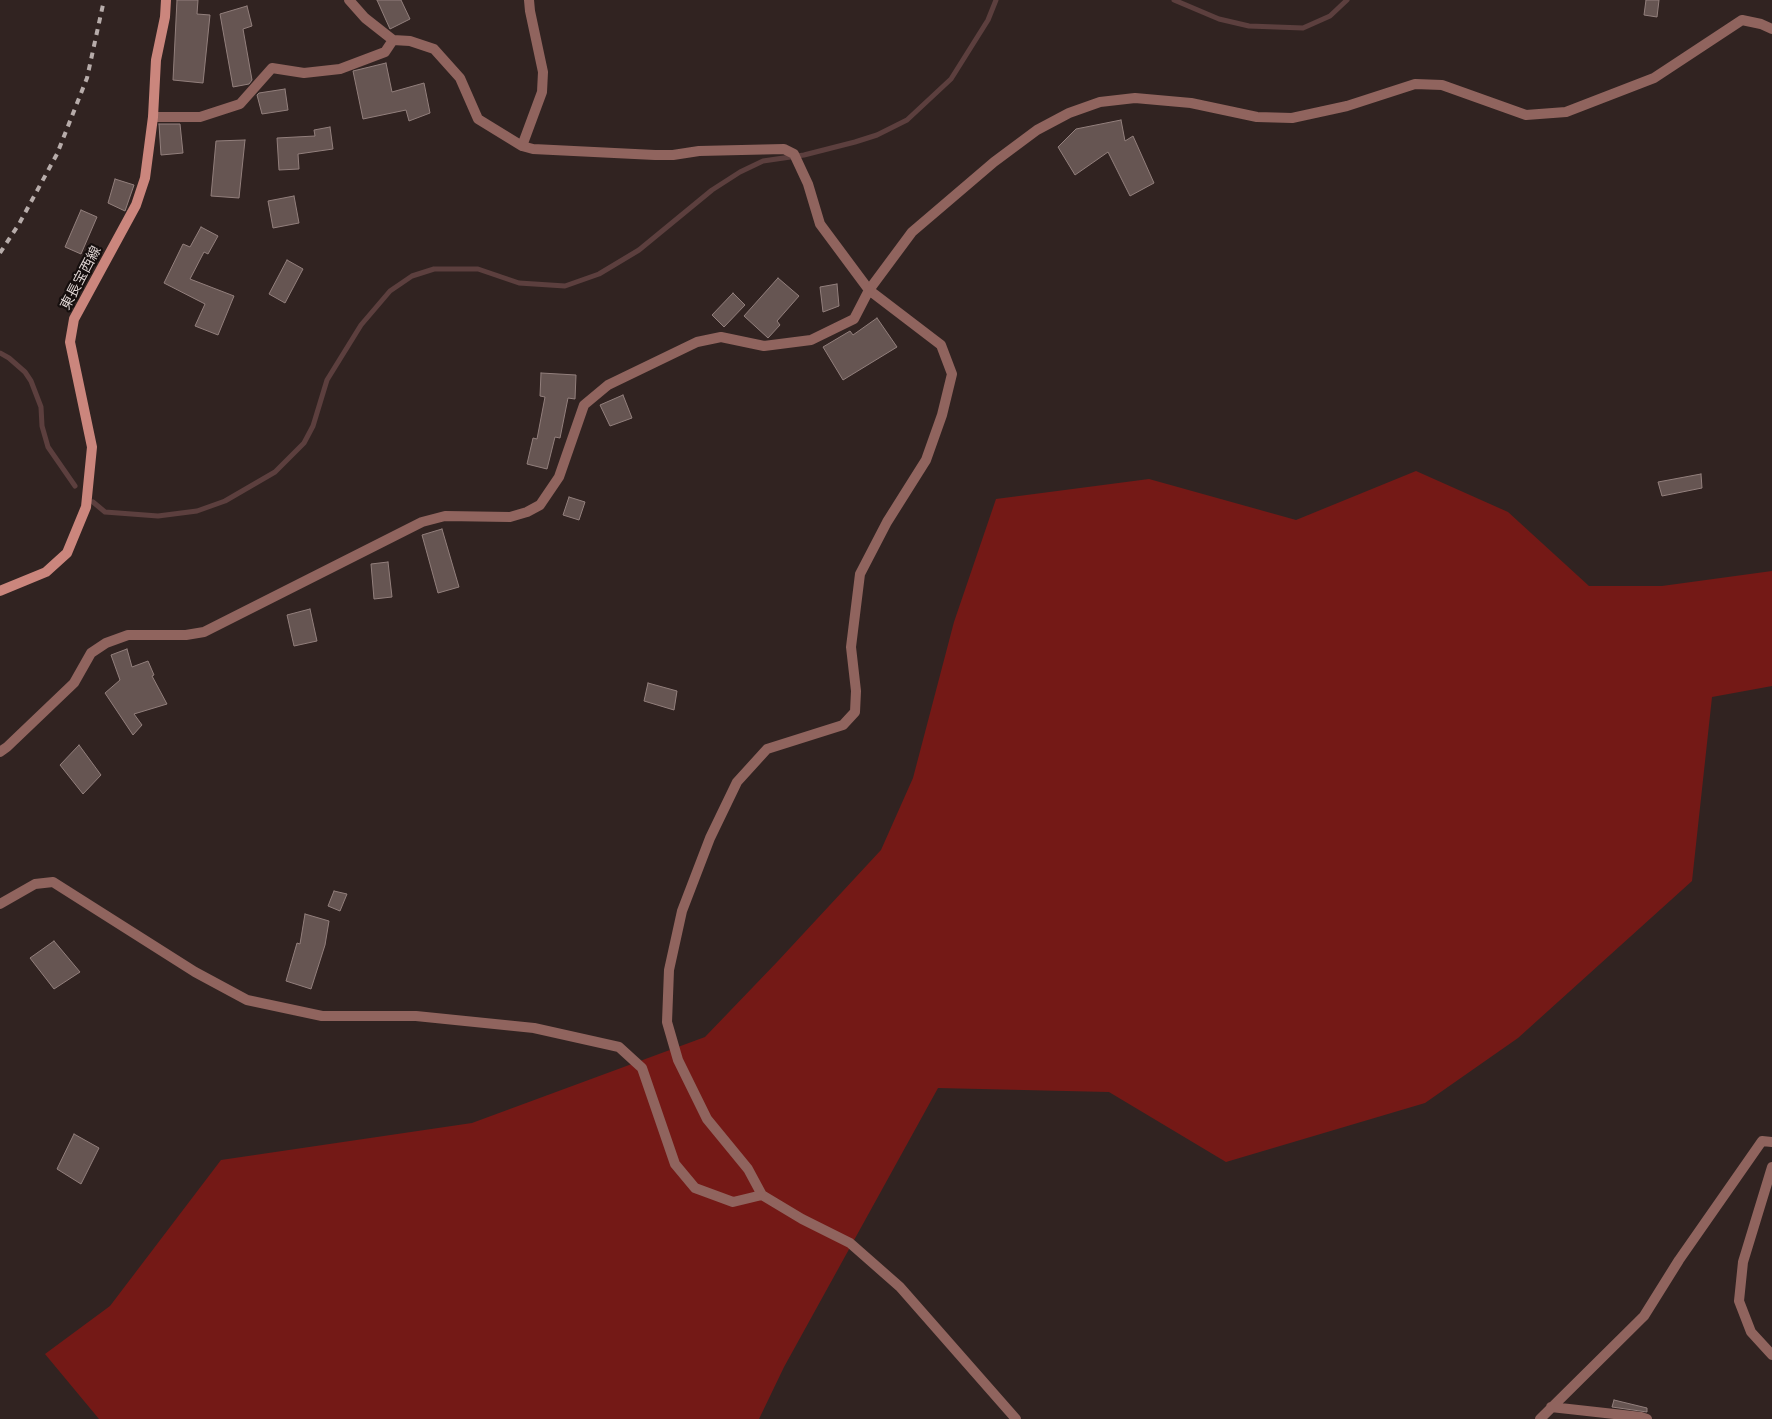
<!DOCTYPE html>
<meta charset="utf-8">
<style>
body{margin:0}
canvas{display:block;background:#312321}
</style>
<canvas width="1772" height="1419"></canvas>
<script>
const g = document.querySelector('canvas').getContext('2d');
g.lineJoin = 'round';
function paint(path, color) { g.fillStyle = color; g.fill(path, 'evenodd'); }
const toPath = rows => new Path2D(rows.map(r => 'M' + r).join(''));
function stroke(path, color, width, dash) { g.strokeStyle = color; g.lineWidth = width; g.lineCap = dash ? 'butt' : 'round'; g.setLineDash(dash || []); g.stroke(path); }
function drawText(font, color, halo, rows, align = 'center') {
  g.font = font + ' Montserrat,"Noto Sans JP",sans-serif'; g.lineWidth = 4.5; g.setLineDash([]); g.textBaseline = 'middle'; g.strokeStyle = halo; g.fillStyle = color; for (const [text, x, y, turn = 0] of rows) {
    g.save(); g.translate(x, y); g.rotate((+turn || 0) * Math.PI / 180); g.textAlign = isNaN(turn) ? turn : align; if (halo) g.strokeText(text, 0, 0); g.fillText(text, 0, 0); g.restore();
  }
}
const green = toPath([
 [1416,471,1508,512,1589,586,1662,586,1772,571,1772,686,1712,697,1692,881,1518,1038,1425,1103,1226,1162,1109,1092,938,1088,784,1367,759,1419,99,1419,45,1354,110,1306,221,1160,472,1123,705,1037,778,961,881,850,913,778,954,622,996,499,1149,479,1296,520]
]);
const stream = toPath([
 [1174,0,1219,19,1249,26,1303,28,1330,16,1347,0],
 [0,353,9,358,25,372,31,381,41,407,42,426,48,447,75,486],
 [93,502,105,512,158,516,197,511,225,501,275,472,304,443,313,426,327,380,361,325,390,291,412,276,434,269,478,269,519,283,565,286,599,274,639,250,712,190,740,172,763,161,804,155,855,142,877,135,907,120,951,79,988,20,996,0]
]);
const building = toPath([
 [177,0,198,0,197,14,210,15,203,83,173,80,177,0],
 [377,0,401,0,410,19,390,29,377,0],
 [1646,0,1659,0,1657,17,1644,15,1646,0],
 [247,6,252,26,243,29,252,80,249,84,233,87,220,14,247,6],
 [386,63,392,92,424,83,430,113,409,121,406,110,363,119,353,71,386,63],
 [285,89,288,110,262,114,257,95,259,93,285,89],
 [1121,120,1125,141,1133,136,1154,183,1130,196,1108,152,1075,175,1058,147,1076,129,1121,120],
 [159,124,180,124,183,153,161,155,159,124],
 [330,127,333,149,298,154,299,169,279,170,277,138,315,136,314,130,330,127],
 [245,140,239,198,211,196,216,141,245,140],
 [115,179,134,185,125,211,108,203,115,179],
 [294,196,299,223,273,228,268,201,294,196],
 [81,210,97,217,81,254,65,247,81,210],
 [201,227,218,236,208,254,204,252,190,279,234,296,218,335,195,326,205,304,164,283,183,244,190,247,201,227],
 [287,260,303,269,285,303,269,294,287,260],
 [778,278,799,296,777,321,780,325,768,338,744,316,778,278],
 [837,284,839,306,823,312,820,287,837,284],
 [733,293,745,305,724,327,712,315,733,293],
 [877,318,897,347,843,380,823,347,850,331,853,335,877,318],
 [541,373,576,375,575,399,568,398,560,438,555,437,547,469,527,464,533,438,537,439,545,397,540,396,541,373],
 [623,395,632,418,610,426,600,405,623,395],
 [1701,474,1702,488,1662,496,1658,482,1701,474],
 [569,497,585,502,579,520,563,515,569,497],
 [442,529,459,587,438,593,422,535,442,529],
 [388,562,392,597,374,599,371,564,388,562],
 [310,609,317,641,294,646,287,615,310,609],
 [127,649,132,667,148,661,154,675,152,676,167,704,134,714,142,725,133,735,105,693,120,680,111,655,127,649],
 [648,683,677,691,674,710,644,701,648,683],
 [79,745,101,775,83,794,60,765,79,745],
 [334,891,347,894,340,911,328,906,334,891],
 [305,914,329,921,325,945,311,989,286,981,297,943,300,944,305,914],
 [54,941,80,972,54,989,30,958,54,941],
 [74,1134,99,1148,81,1184,57,1169,74,1134],
 [1614,1400,1647,1408,1647,1412,1612,1407,1614,1400]
]);
const street = toPath([
 [349,0,365,18,393,40],
 [153,117,200,117,240,104,272,68,304,73,340,69,385,52,393,40,410,41,434,49,460,78,478,119,522,146,533,149,655,155,673,155,699,151,784,149,794,154,808,184,820,224,869,290,941,345,952,374,942,415,926,460,887,522,860,574,851,647,856,691,855,712,843,725,767,749,737,782,710,838,682,911,669,970,667,1022,678,1060,707,1119,748,1169,762,1195,802,1219,850,1243,900,1287,1016,1419],
 [522,146,542,92,543,72,530,11,529,0],
 [0,752,7,747,74,683,91,653,106,643,128,635,186,635,204,632,422,522,445,516,510,517,527,512,540,505,559,477,584,405,608,385,697,342,721,337,764,346,811,340,854,319,869,290,912,232,994,162,1037,130,1069,113,1100,102,1135,98,1191,103,1257,117,1292,118,1347,106,1415,84,1442,85,1526,115,1566,112,1654,78,1742,20,1761,24,1772,29],
 [0,904,35,884,53,882,195,972,247,1000,322,1016,416,1016,534,1028,619,1047,642,1068,675,1164,695,1188,733,1202,762,1195],
 [1772,1167,1743,1262,1739,1301,1751,1332,1772,1355],
 [1551,1407,1641,1417,1647,1419],
 [1540,1419,1644,1316,1679,1260,1762,1141,1772,1142]
]);
const secondary = toPath([
 [0,591,46,572,67,553,86,507,92,447,70,342,74,319,136,205,145,178,153,117,156,60,165,17,166,0]
]);
const rail = toPath([
 [0,253,19,224,57,154,87,78,104,0]
]);
const streetNames = [
 ["東長宝西線",81,278,-62]
];
paint(green, '#741916');
stroke(stream, '#5c3f3e', 5);
paint(building, '#665552');
stroke(building, '#927f7c', 1);
stroke(street, '#90645e', 10);
stroke(secondary, '#cb867d', 10);
stroke(rail, '#b7acaa', 4, [6, 6]);
drawText('14px', '#dcd2d0', '#150e0d', streetNames);
</script>
